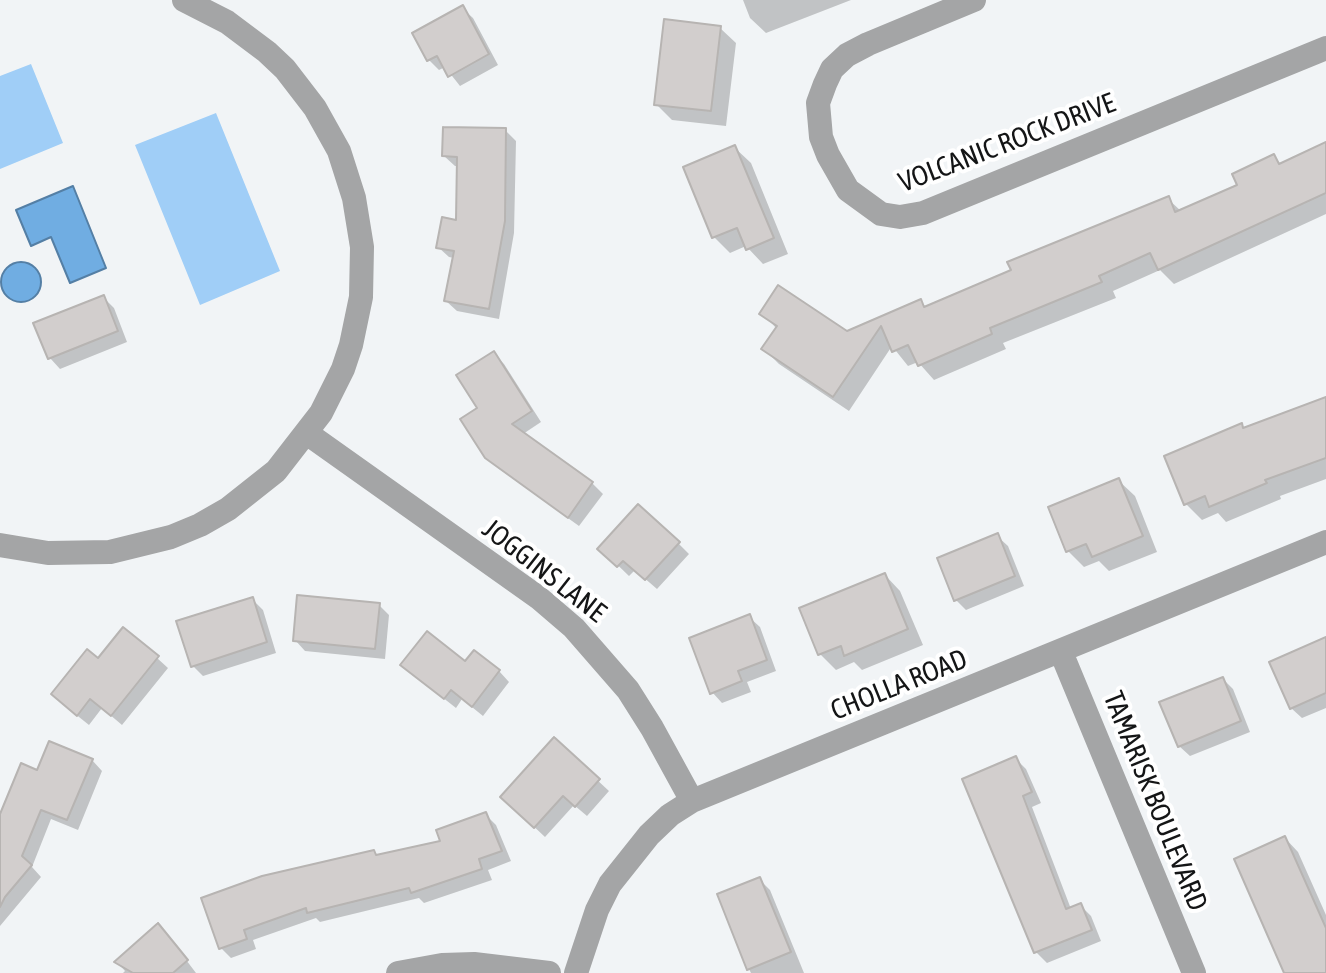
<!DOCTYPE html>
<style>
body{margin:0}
canvas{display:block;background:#f1f4f6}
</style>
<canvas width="1326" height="973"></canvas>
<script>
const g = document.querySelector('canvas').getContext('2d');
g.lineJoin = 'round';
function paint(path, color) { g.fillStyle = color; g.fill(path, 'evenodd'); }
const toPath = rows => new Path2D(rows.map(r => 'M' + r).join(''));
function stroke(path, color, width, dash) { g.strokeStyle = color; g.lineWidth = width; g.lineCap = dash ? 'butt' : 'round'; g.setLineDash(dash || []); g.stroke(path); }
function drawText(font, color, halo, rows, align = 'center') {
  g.font = font + ' "Asap Condensed",sans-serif'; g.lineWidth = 8; g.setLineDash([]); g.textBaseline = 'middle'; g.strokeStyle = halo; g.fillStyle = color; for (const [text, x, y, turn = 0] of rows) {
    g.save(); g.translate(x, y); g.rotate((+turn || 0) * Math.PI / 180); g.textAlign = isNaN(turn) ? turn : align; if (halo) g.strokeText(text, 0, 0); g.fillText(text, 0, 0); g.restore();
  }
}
const green = toPath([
 [31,64,63,143,0,169,0,76],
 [216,113,280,271,200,305,135,145]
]);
const water = toPath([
 [73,186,106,268,70,283,51,237,31,246,16,210,73,186],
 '1 282a20 20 0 1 1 40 0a20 20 0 1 1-40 0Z'
]);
const shadow = toPath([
 [743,0,851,0,766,33,750,18],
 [462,8,473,18,498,65,460,86,445,67,439,70,429,60],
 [720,28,736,43,726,126,672,120,656,104],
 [505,130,516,141,514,233,499,319,457,311,446,301,454,258,449,257,438,247,458,222,459,166,455,166,444,156],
 [1326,145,1326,214,1174,284,1160,270,1113,291,1116,298,1003,343,1006,349,934,380,918,362,908,366,892,346,849,411,779,364,764,349,777,329,762,313,846,333,920,301,927,308,1168,199,1181,211,1240,186,1273,156,1282,165],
 [735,148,751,163,788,254,763,264,746,246,730,253,714,237],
 [103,297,114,308,127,342,60,369,50,358],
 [493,353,504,364,541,422,523,434,592,483,603,494,579,526,498,468,487,457,480,409],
 [1326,399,1326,479,1280,496,1281,499,1226,522,1218,513,1202,520,1186,504,1241,426,1245,429],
 [1119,481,1135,496,1157,552,1109,571,1099,561,1084,567,1068,551,1051,508],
 [997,536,1008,546,1024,586,966,610,956,600],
 [678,543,689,554,657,589,635,570,629,576,600,548],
 [885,575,900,591,923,645,862,670,854,662,836,670,820,654],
 [253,600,263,610,276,653,203,676,192,665],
 [379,605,389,615,385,659,305,651,295,640],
 [749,617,760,627,776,671,747,682,751,692,722,703,712,692],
 [1326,640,1326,708,1302,718,1291,708],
 [157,658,168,668,122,725,102,708,89,725,64,705,99,660],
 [466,663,499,671,509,682,483,716,462,699,456,708,414,675],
 [1223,679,1233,689,1250,732,1190,756,1179,746],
 [554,740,609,791,587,816,574,805,545,837,513,807],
 [1015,758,1026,769,1041,803,1032,807,1071,909,1080,905,1091,916,1101,941,1047,963,1036,952,964,780],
 [92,760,102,771,78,830,51,819,32,867,41,877,0,926,0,819,38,772],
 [485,814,496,825,511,861,488,870,492,880,424,903,419,898,320,922,316,918,253,940,256,949,231,958,220,947,203,899,374,852,378,857,442,843],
 [1285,838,1298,852,1326,915,1326,973,1284,973],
 [759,879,770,890,804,973,751,973,749,969],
 [168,936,196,973,123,973,125,971,117,962]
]);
const building = toPath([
 [463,5,489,54,448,77,437,56,427,61,412,33,463,5],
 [664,19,721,26,711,111,654,105,664,19],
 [443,127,506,128,505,221,489,309,444,301,454,251,436,248,442,217,456,220,457,157,442,156,443,127],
 [1326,142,1326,193,1158,270,1150,253,1099,276,1102,282,990,328,992,334,918,366,908,345,892,352,881,326,833,397,761,349,777,326,759,314,778,285,847,331,921,299,924,307,1011,270,1007,262,1169,196,1175,212,1237,185,1232,174,1274,154,1279,164,1326,142],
 [735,145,774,238,746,250,737,228,712,238,683,167,735,145],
 [104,295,118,331,48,359,33,323,104,295],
 [494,351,532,411,512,424,593,482,568,518,485,458,460,419,477,408,456,375,494,351],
 [1326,397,1326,458,1265,480,1267,483,1209,507,1205,496,1184,505,1164,456,1242,423,1243,428,1326,397],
 [1119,478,1143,536,1092,557,1086,544,1066,552,1048,507,1119,478],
 [638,504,680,542,645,580,623,561,617,567,597,549,638,504],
 [998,533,1015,576,954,601,937,558,998,533],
 [885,573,908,629,844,656,841,646,818,655,799,608,885,573],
 [297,595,380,603,375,649,293,641,297,595],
 [253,597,267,642,191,667,176,621,253,597],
 [750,614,767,660,738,671,742,681,710,694,689,638,750,614],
 [123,627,159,656,111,716,90,699,77,716,51,694,87,649,98,658,123,627],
 [427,631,465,661,474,650,500,670,472,707,451,690,444,699,400,665,427,631],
 [1326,637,1326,693,1290,709,1269,662,1326,637],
 [1223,677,1241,721,1178,747,1159,702,1223,677],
 [554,737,600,779,575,807,563,796,534,828,500,797,554,737],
 [49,741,93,759,67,820,41,810,22,856,32,865,5,897,0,907,0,814,21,763,37,770,49,741],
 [1016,756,1032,792,1023,796,1066,909,1081,903,1092,930,1034,953,962,779,1016,756],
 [486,812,502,851,479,859,482,869,411,893,409,888,307,913,306,908,244,930,247,939,219,949,201,898,262,876,374,850,376,855,440,841,436,830,486,812],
 [1285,836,1326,928,1326,973,1284,973,1234,859,1285,836],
 [760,877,791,952,747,970,717,894,760,877],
 [158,923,188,960,173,973,133,973,114,962,158,923]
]);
const street = toPath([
 [974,0,868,44,847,55,832,69,825,84,818,103,821,137,828,155,848,190,881,214,900,217,923,213,1326,48],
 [308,434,539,598,574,628,628,690,652,728,692,801],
 [0,545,48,553,110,552,171,537,200,525,228,509,276,471,321,413,343,369,351,345,361,297,362,247,354,198,339,151,315,108,285,69,267,52,227,22,184,0],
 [1061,652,1194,973],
 [398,973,442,965,474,964,549,973],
 [576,973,597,910,610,884,649,835,670,815,692,801,1326,542]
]);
const streetNames = [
 ["VOLCANIC ROCK DRIVE",1007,143,-21],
 ["JOGGINS LANE",544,571,38],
 ["CHOLLA ROAD",899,685,-22],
 ["TAMARISK BOULEVARD",1155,801,68]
];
paint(green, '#a0cef7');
paint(water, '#70ade2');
stroke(water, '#547fa5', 2);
paint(shadow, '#0003');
paint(building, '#d2cecd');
stroke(building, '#b7b4b2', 2);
stroke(street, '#a4a5a6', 24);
drawText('28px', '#141516', '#fff', streetNames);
</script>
